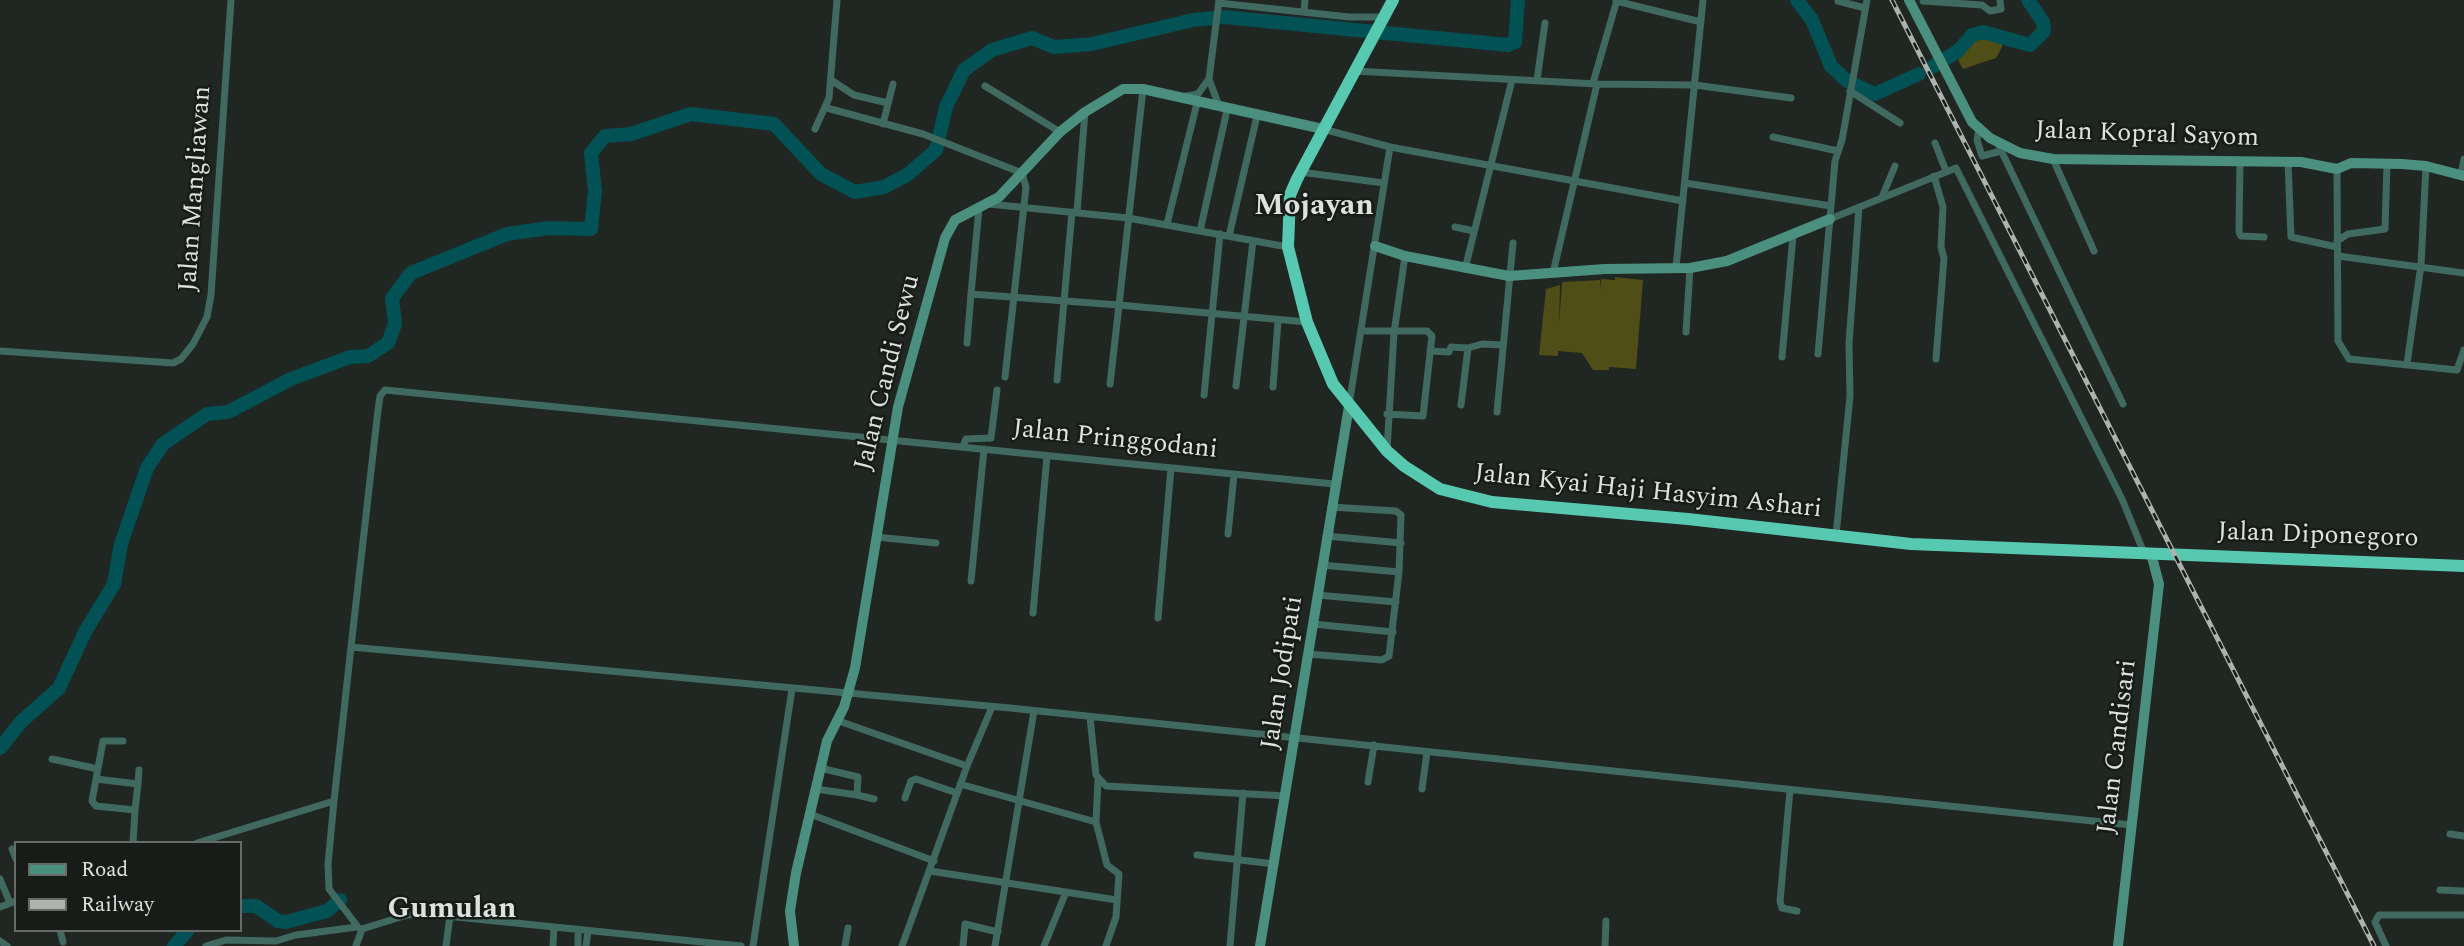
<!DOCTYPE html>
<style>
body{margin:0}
#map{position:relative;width:2464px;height:946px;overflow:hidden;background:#202622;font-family:Spectral,serif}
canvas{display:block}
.legend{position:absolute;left:14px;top:841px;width:228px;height:91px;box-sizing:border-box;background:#171c18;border:2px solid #676b68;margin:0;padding:9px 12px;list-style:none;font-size:21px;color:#dee2df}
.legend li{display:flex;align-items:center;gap:14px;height:35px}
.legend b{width:35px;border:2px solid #676b68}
</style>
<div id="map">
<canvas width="2464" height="946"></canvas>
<ul class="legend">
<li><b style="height:9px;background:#4b907f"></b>Road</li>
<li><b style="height:9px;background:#adb2ae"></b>Railway</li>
</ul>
</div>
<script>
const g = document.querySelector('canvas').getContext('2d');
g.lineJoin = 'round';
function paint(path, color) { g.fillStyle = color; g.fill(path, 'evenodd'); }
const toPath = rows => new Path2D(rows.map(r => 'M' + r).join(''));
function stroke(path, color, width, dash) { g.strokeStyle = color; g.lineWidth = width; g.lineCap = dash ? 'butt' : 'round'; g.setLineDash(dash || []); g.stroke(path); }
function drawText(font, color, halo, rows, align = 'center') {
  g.font = font + ' Spectral,serif'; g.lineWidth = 5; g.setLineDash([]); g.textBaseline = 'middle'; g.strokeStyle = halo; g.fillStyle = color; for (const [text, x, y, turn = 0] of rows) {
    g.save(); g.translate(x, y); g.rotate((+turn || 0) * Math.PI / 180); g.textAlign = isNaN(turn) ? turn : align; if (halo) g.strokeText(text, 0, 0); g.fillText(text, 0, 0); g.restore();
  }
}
const green = toPath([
 [1983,32,1998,37,2003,44,2000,51,1996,58,1963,69,1959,62,1958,51,1972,35],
 [1615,277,1643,280,1636,369,1609,367,1609,370,1593,370,1582,353,1558,351,1558,356,1539,355,1546,289,1560,285,1559,325,1562,282,1600,280,1600,290,1601,279,1615,280]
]);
const river = toPath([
 [1797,0,1812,20,1831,66,1847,81,1875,94,1919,74],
 [1932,67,1958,51,1972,35,1983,32,2030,45,2044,31,2043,22,2028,0],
 [0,748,21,722,59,688,85,632,114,584,121,544,147,468,163,444,207,414,228,412,291,379,350,357,368,356,388,343,395,324,392,298,411,273,507,234,549,228,591,229,595,191,591,153,605,136,631,134,691,114,774,124,821,174,855,192,884,187,907,175,936,150,946,107,964,70,992,50,1032,38,1054,47,1092,44,1193,20,1224,17,1508,45,1515,42,1518,0],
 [240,906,256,906,278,921,286,922,327,911,340,900],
 [174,946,188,930]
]);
const street = toPath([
 [1219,0,1209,79,1219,106],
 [1616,1,1701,22],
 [1838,1,1865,8],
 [1923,1,1982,5,1990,11,2001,9,2000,0],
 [1219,3,1349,17,1384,17],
 [1304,12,1305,0],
 [1354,71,1597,84,1695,85,1791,98],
 [831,80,854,95,888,103],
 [1537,80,1545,23],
 [1593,83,1617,0],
 [985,86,1060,132],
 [1143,89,1119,305,1307,322],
 [1850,91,1900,123],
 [1186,96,1198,94,1208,80],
 [827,108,923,134,1022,173,1026,187,1005,377],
 [883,124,893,84],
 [815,129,829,98,837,0],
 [1323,129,1390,147,1349,405],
 [1979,130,1977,140,1982,156,2001,151],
 [1773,137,1838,151],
 [1997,142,2123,404],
 [1935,143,1946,171],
 [1390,147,1683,201],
 [2053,159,2094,251],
 [2240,161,2239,232,2241,236,2264,237],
 [2288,162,2291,237,2337,247],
 [2337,169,2338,341,2349,359,2457,370,2464,350],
 [1300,172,1384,183],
 [2461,175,2464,159],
 [1934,176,1943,207,1941,247,1944,258,1936,359],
 [1685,183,1831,206],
 [1882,197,1895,166],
 [989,204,1128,218,1288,247],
 [979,208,971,294,1119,305,1110,384],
 [1077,212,1085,112],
 [1830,219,1956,168,2122,499,2144,553],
 [1167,224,1197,103],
 [1455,227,1474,231],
 [1200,231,1227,110],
 [1229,236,1257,116],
 [2337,241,2348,234,2385,229,2387,164],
 [2338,256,2464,273],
 [1676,267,1703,0],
 [1465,269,1512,80],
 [1553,273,1597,84],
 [1362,331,1427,331,1432,336,1423,416,1387,414],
 [1686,332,1690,268],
 [967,343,971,294],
 [0,351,173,363,181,359,193,344,207,317,211,295,231,0],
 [1430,351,1449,352,1451,347,1468,348,1482,344,1503,345],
 [1818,354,1835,161,1842,140,1867,0],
 [1782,357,1793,236],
 [2407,364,2421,265,2426,166],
 [1057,380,1072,212],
 [1236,386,1253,241],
 [1273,387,1278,321],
 [1204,395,1220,234],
 [1461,405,1468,348],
 [1497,412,1513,243],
 [963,446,966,439,991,438,997,390],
 [1387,450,1394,333,1405,256],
 [1228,534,1234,475],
 [1836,535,1850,396,1849,343,1859,207],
 [1326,536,1401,543],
 [876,537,936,543],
 [1322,565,1399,572],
 [971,581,984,449],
 [1317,595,1396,602],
 [1033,613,1047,456],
 [1158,618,1171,468],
 [1313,624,1393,632],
 [351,647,378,410,380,396,385,390,1334,484],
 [1308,654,1382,660,1389,656,1399,572,1401,515,1396,511,1331,507],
 [1090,717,1096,775,1106,786,1286,796],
 [836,720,967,766],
 [123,741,103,741,92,801,96,806,135,810,133,843],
 [52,759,98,769],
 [96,779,138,784,135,810],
 [1368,782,1374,745],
 [138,784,139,770],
 [960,784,1096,822,1107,865,1119,874,1116,917,1106,946],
 [816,789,857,795,858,777,820,768],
 [1422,789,1427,752],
 [1790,790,1780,901,1782,908,1797,911],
 [857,795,874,799],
 [905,798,911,781,916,779,957,793],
 [334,801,328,864,329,889,358,927],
 [810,814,934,861],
 [1096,822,1098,780],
 [2450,834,2464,836],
 [197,843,334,801,351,647,1010,708,2131,825],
 [12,849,16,859],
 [1197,855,1275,864],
 [930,871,1117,900],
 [0,879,10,903],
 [2440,890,2464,891],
 [0,907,16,901],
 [362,929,407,915,427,914,741,946],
 [60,930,63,942],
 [578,930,578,946],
 [0,941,7,946],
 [206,946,226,940,276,941,296,935,357,927],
 [356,946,362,929],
 [446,946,450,916],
 [553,946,554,927],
 [586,946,588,931],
 [753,946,792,689],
 [845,946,848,928],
 [902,946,967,766,992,707],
 [963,946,965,924,998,932],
 [995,946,1034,711],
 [1044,946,1066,892],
 [1230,946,1243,793],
 [1605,946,1606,921],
 [2386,946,2375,922,2379,915,2464,915]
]);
const secondary = toPath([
 [1909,0,1972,122,1990,138,2020,153,2053,159,2301,162,2337,169,2351,163,2402,164,2426,166,2464,176],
 [1375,246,1405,256,1509,276,1605,269,1690,268,1727,261,1830,219],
 [794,946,790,911,796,873,827,741,844,707,855,668,898,407,945,238,955,220,999,197,1060,132,1085,112,1123,89,1143,89,1323,129],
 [1260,946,1349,406],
 [2118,946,2159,584,2151,553]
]);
const highway = toPath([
 [1393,0,1297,179,1290,195,1288,247,1307,322,1333,384,1387,451,1404,466,1440,489,1492,502,1688,519,1911,544,2464,566]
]);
const rail = toPath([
 [1892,0,2374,946]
]);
const streetNames = [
 ["Jalan Kopral Sayom",2147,136,2],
 ["Jalan Mangliawan",197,189,-86],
 ["Jalan Candi Sewu",889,373,-76],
 ["Jalan Pringgodani",1115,441,6],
 ["Jalan Kyai Haji Hasyim Ashari",1648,493,6],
 ["Jalan Diponegoro",2318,537,2],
 ["Jalan Jodipati",1284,673,-81],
 ["Jalan Candisari",2119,747,-83]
];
const quarterNames = [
 ["Mojayan",1314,208],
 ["Gumulan",452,911]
];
paint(green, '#4f4e17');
stroke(river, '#025154', 14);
stroke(street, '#40695f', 7);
stroke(secondary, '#4b907f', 10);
stroke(highway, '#57c9b0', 12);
stroke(rail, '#adb2ae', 5);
stroke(rail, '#171c18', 2.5, [8]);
drawText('26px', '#dee2df', '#171c18', streetNames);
drawText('bold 30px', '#dee2df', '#171c18', quarterNames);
</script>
